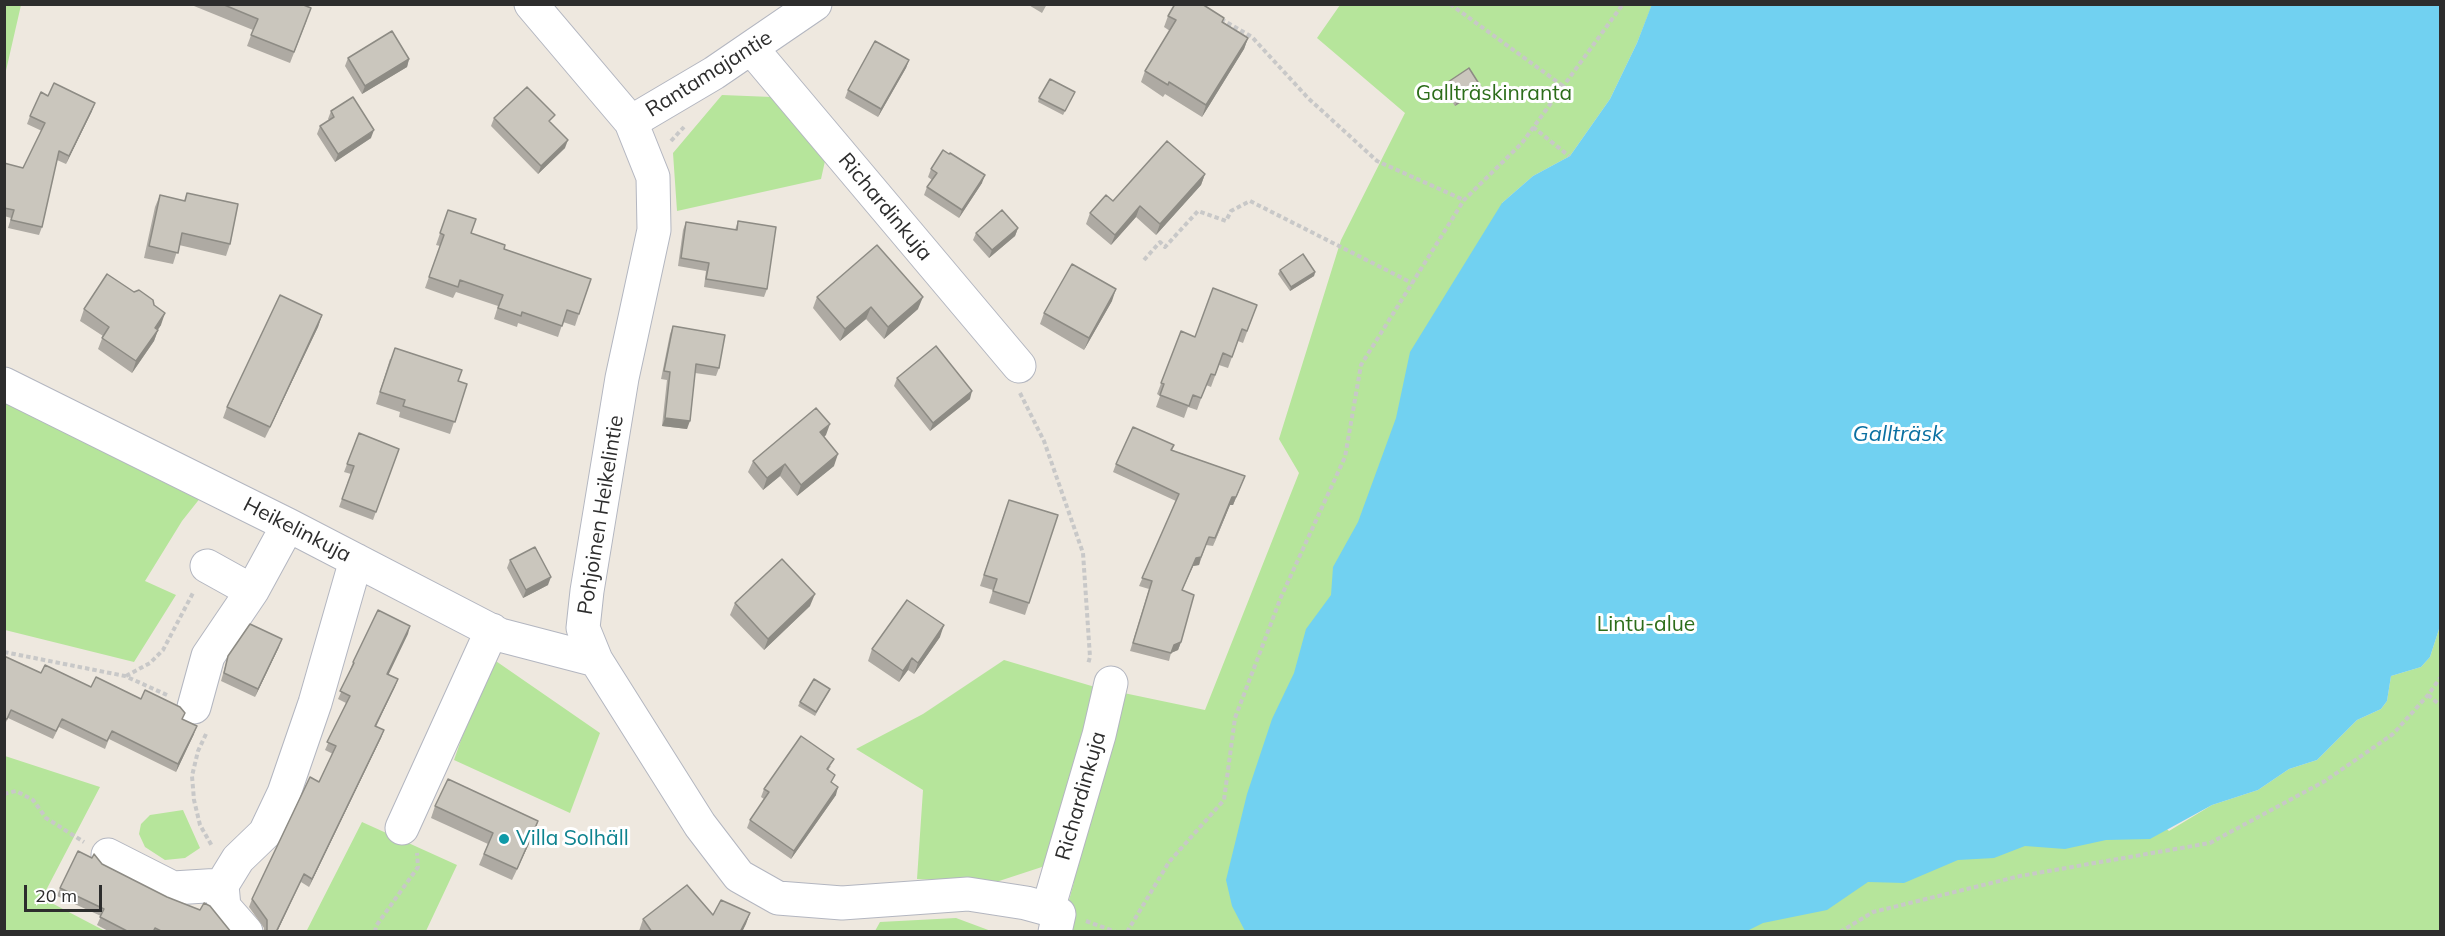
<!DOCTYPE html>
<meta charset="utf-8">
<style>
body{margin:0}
#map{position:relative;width:2445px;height:936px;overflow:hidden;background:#eee8df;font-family:Mulish,sans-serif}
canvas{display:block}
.frame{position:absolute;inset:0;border:6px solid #2d2d2d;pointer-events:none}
.scale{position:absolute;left:24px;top:885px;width:78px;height:27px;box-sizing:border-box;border:3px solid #2d2d2d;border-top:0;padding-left:8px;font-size:18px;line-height:21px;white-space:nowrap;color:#2d2d2d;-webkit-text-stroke:4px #fff;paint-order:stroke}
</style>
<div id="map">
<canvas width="2445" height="936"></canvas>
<div class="frame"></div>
<div class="scale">20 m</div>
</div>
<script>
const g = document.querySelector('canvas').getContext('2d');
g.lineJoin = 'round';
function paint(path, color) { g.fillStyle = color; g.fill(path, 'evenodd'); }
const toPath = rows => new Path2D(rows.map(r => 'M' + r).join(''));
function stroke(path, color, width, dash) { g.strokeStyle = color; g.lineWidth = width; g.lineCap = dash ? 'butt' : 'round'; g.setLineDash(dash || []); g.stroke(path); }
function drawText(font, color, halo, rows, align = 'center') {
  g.font = font + ' Mulish,sans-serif'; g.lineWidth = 6; g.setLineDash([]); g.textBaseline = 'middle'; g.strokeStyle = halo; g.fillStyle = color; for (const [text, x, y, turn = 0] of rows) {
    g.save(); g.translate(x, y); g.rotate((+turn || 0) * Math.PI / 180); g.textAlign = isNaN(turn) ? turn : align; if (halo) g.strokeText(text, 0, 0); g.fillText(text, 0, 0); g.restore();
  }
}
const green = toPath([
 [5,4,21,5,5,75,4,5],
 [1340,5,1652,5,1637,43,1610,99,1570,156,1533,176,1502,203,2169,831,2212,805,2258,790,2289,769,2317,760,2357,720,2381,709,2387,701,2391,676,2421,667,2430,657,2440,626,2440,931,1067,931,1068,904,1074,882,1051,864,993,883,917,879,923,790,856,749,923,714,1004,660,1095,687,1205,710,1299,473,1279,439,1341,240,1405,113,1317,38],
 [722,95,772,97,827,152,821,179,677,211,673,153],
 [4,401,201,497,182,521,145,581,176,595,134,662,5,630],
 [490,657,600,733,570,813,454,760],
 [5,756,100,787,42,898,105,931,5,931],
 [183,810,200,848,185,858,165,860,145,847,139,834,141,824,150,815],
 [362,822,457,865,426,931,306,932],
 [956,918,991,931,875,931,880,922]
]);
const water = toPath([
 [1652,4,2440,5,2440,626,2430,657,2421,667,2391,676,2387,701,2381,709,2357,720,2317,760,2289,769,2258,790,2212,805,2150,839,2106,840,2065,849,2025,846,1994,858,1958,860,1904,883,1868,882,1827,910,1763,923,1747,931,1245,931,1232,906,1226,880,1247,794,1272,719,1294,673,1306,629,1331,595,1333,567,1358,522,1396,418,1410,352,1502,203,1533,176,1570,156,1610,99,1637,43]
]);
const path = toPath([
 [1450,4,1563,86],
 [1221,19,1252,37,1308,98,1377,161,1464,200],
 [1533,127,1569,156],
 [671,141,684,127],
 [1144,260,1160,242,1165,247,1198,211,1226,221,1231,211,1250,201,1412,283],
 [1020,393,1044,441,1083,553,1090,657,1088,664],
 [4,652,125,676,167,695],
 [126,676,150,663,163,650,194,591],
 [2428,695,2440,705],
 [206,734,198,751,192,776,194,800,200,825,212,846],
 [4,794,16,791,33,800,46,818,84,842],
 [1086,921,1116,932],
 [375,932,376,926,418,867,417,853],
 [1127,932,1169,862,1224,800,1235,718,1281,597,1345,457,1361,365,1464,200,1522,143,1623,4],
 [1840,932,1873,912,2020,876,2210,843,2325,781,2393,734,2428,695,2440,678]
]);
const minor = toPath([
 [531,4,631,122,653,177,654,230,622,378,587,591,583,628,596,660,700,825,739,876,778,898,842,903,968,894,1026,903,1048,909,1059,914,1055,932],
 [752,49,1019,366],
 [631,122,714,73,815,4],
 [4,384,288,525,500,635,596,660],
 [207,566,252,591,288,525],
 [194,707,208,656,252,591],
 [402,828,492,630],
 [108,855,173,888,222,885],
 [1048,909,1099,735,1111,683],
 [246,932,224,907,222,885,238,859,265,833,284,793,315,703,356,560]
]);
const wall = toPath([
 [195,4,301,4,307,20,290,63,247,46,253,30,194,6],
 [1027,4,1047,4,1042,13],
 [1168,16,1223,22,1248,38,1244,49,1202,117,1165,94,1163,97,1141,82,1145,71,1170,31,1164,27],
 [348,58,409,59,407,67,362,94,345,66],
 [909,60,906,68,878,117,845,98,848,90],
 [1445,84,1481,87,1479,91,1455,106,1443,88],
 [1075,92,1063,115,1038,102,1039,98],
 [48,96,92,111,66,164,57,160,42,227,39,235,8,228,11,218,4,216,4,163,23,168,42,131,27,124,30,116],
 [331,111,371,138,335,162,317,134,320,126,329,120,328,119],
 [494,118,551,123,565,148,538,174,491,126],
 [931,169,982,183,959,218,924,195,927,187,932,180,928,177],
 [1205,174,1201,185,1156,235,1136,217,1111,245,1086,224,1090,213,1113,201],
 [187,193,230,244,226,256,179,245,173,264,144,258,155,207,160,195,184,201],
 [448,210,471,233,504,249,579,314,575,326,563,322,558,337,518,323,517,327,494,319,498,306,456,292,453,298,425,288,440,246,436,245],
 [738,221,767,289,764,297,704,287,706,271,678,266,683,230,686,222,735,230],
 [1018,228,1015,236,989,258,973,240,976,233],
 [1280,270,1315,272,1314,276,1290,291,1278,274],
 [817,297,918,309,884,339,866,319,840,341,813,308],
 [1112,301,1084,350,1040,324,1044,313],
 [154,305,161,325,158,330,154,341,132,373,98,349,103,336,80,321,84,309],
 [1257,305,1243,343,1238,341,1228,368,1219,365,1211,387,1206,385,1197,410,1188,407,1184,418,1156,407,1160,396,1157,394,1181,331,1195,337],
 [322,315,318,327,265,438,223,418,227,407],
 [673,326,719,368,716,376,695,373,687,429,662,426,667,380,661,379,670,334],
 [390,359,467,384,450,434,399,417,400,412,376,404],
 [897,378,970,399,930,431,894,386],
 [359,433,399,449,373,520,339,507,351,474,344,472],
 [826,435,824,437,834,466,797,496,780,476,763,490,748,472,753,461],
 [1174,445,1172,450,1245,476,1233,505,1230,505,1213,546,1206,545,1199,565,1193,566,1182,590,1181,642,1178,650,1171,653,1169,661,1130,651,1149,589,1139,586,1176,501,1113,472,1116,464],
 [1005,511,1029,603,1025,615,989,603,993,590,980,586],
 [510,560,548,585,523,598,507,568],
 [735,603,810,606,764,650,730,615],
 [410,626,388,674,398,679,376,727,384,730,381,738,309,887,301,882,277,932,264,932,264,928,249,907,252,899,319,782,333,754,325,750,346,703,338,699,351,670,350,670,353,662],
 [940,637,914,674,908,670,899,682,868,661,872,649],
 [279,647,255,697,221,681,228,656],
 [4,656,41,673,182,719,194,734,176,772,109,739,105,749,59,727,53,739,8,718,4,726],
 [830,689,815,716,798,706,800,702],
 [831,766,828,770,836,795,791,859,747,828,750,820,764,799,761,797,764,789],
 [435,806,538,821,534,833,512,880,479,865,488,844,431,818],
 [102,864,231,932,110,932,97,925,101,916,57,896,60,888],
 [750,913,742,932,639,931,643,919]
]);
const shadedWall = toPath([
 [1248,38,1244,49,1202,117,1206,105],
 [409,59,407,67,362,94,365,86],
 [909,60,906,68,878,117,881,109],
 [1481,87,1479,91,1455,106,1457,102],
 [95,103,92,111,66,164,69,156],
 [374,130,371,138,335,162,338,154],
 [568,140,565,148,538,174,541,166],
 [1205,174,1201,185,1156,235,1160,224],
 [985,175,982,183,959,218,962,210],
 [1140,206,1136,217,1111,245,1115,235],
 [1018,228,1015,236,989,258,992,250],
 [1315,272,1314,276,1290,291,1291,287],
 [1116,289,1112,301,1084,350,1089,338],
 [923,297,918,309,884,339,888,327],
 [871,307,866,319,840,341,845,329],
 [165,313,161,325,151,339,155,328],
 [322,315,318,327,265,438,270,427],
 [158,330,154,341,132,373,136,361],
 [972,391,970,399,930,431,933,423],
 [665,418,690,421,687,429,662,426],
 [830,424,826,435,816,444,820,432],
 [838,454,834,466,797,496,801,485],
 [785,464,780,476,763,490,767,478],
 [1245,476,1233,505,1230,505,1213,546,1232,497],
 [1201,557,1199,565,1193,566,1179,597,1196,558],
 [551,577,548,585,523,598,526,590],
 [815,594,810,606,764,650,768,639],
 [944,625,940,637,914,674,918,663],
 [410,626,408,634,385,682,387,674],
 [282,639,279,647,255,697,258,689],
 [1181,642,1178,650,1171,653,1174,645],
 [912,658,908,670,899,682,903,671],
 [398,679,395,687,372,734,375,726],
 [197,726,194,734,176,772,178,764],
 [384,730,381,738,309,887,312,879],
 [838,787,836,795,791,859,794,851],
 [538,821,534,833,512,880,517,869],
 [304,874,277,932,276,932],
 [750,913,746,924,742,932,740,932]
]);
const building = toPath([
 [222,4,301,4,311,8,294,52,251,35,258,19,222,4],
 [1175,4,1202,4,1224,18,1222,22,1248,38,1206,105,1169,82,1168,85,1145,71,1176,20,1168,16,1175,4],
 [392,31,409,59,365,86,348,58,392,31],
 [875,41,909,60,881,109,848,90,875,41],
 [1469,68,1481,87,1457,102,1445,84,1469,68],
 [1050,79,1075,92,1065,111,1039,98,1050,79],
 [54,83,95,103,69,156,59,151,42,227,11,220,14,210,4,208,4,163,23,168,45,123,30,116,41,92,48,96,54,83],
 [527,87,555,115,549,121,568,140,541,166,494,118,527,87],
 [353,97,374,130,338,154,320,126,334,117,331,111,353,97],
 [1167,141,1205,174,1160,224,1140,206,1115,235,1090,213,1106,195,1113,201,1167,141],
 [943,150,949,154,950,153,985,175,962,210,927,187,937,173,931,169,943,150],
 [187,193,238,204,230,244,182,233,178,253,149,246,160,195,185,201,187,193],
 [448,210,476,219,471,233,505,245,504,249,591,279,579,314,567,310,562,326,522,312,521,316,498,308,503,295,460,280,458,287,429,277,444,235,440,233,448,210],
 [1002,210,1018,228,992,250,976,233,1002,210],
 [738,221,776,227,767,289,706,279,709,263,681,258,686,222,737,230,738,221],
 [877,245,923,297,888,327,871,307,845,329,817,297,877,245],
 [1303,254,1315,272,1291,287,1280,270,1303,254],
 [1072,264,1116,289,1089,338,1044,313,1072,264],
 [107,274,134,292,139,290,153,300,154,305,165,313,155,328,158,330,136,361,102,338,109,327,84,309,107,274],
 [1213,288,1257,305,1247,331,1242,329,1232,357,1223,353,1215,375,1211,374,1201,398,1193,395,1189,406,1160,395,1164,384,1161,383,1181,331,1195,337,1213,288],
 [280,295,322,315,270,427,227,407,280,295],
 [673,326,725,335,719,368,696,364,690,421,665,418,670,372,664,371,673,326],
 [936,346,972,391,933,423,897,378,936,346],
 [395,348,462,370,458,381,467,384,455,422,403,406,405,400,380,392,395,348],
 [816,408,830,424,820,432,838,454,801,485,785,464,767,478,753,461,816,408],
 [1133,427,1174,445,1171,450,1245,476,1236,497,1232,497,1215,538,1209,537,1201,557,1196,558,1182,590,1194,595,1181,642,1174,645,1171,653,1133,643,1152,581,1142,578,1179,494,1116,464,1133,427],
 [359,433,399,449,376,512,342,499,354,466,347,464,359,433],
 [1009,500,1058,515,1029,603,993,591,997,579,984,575,1009,500],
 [535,547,551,577,526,590,510,560,535,547],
 [782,559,815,594,768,639,735,603,782,559],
 [907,600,944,625,918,663,912,658,903,671,872,649,907,600],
 [378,610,410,626,387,674,398,679,375,726,384,730,312,879,304,874,276,932,265,932,267,930,267,920,252,899,310,777,319,782,336,746,327,742,350,696,340,691,354,663,353,662,378,610],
 [250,624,282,639,258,689,224,673,228,656,250,624],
 [4,656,41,673,45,665,91,687,96,677,141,699,145,690,180,707,185,713,182,719,197,726,178,764,112,731,107,741,62,719,56,731,11,710,7,719,4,718,4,656],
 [814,679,830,689,816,712,800,702,814,679],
 [801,736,834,759,827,769,835,775,831,782,838,787,794,851,750,820,769,792,764,789,801,736],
 [448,779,538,821,517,869,484,854,493,833,435,806,448,779],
 [78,851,92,858,94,854,102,864,167,897,200,910,204,903,210,906,231,932,163,932,155,928,153,932,129,932,100,917,104,909,60,888,78,851],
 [687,885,713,915,721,900,750,913,740,932,652,932,643,919,687,885]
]);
const markers = [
 [504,839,6,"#0f9aa8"]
];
const streetNames = [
 ["Rantamajantie",709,74,-32],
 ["Richardinkuja",885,207,50],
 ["Pohjoinen Heikelintie",601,515,-81],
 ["Heikelinkuja",297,530,27],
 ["Richardinkuja",1081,796,-74]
];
const parkNames = [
 ["Gallträskinranta",1494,94],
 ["Lintu-alue",1646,625]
];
const cultureNames = [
 ["Villa Solhäll",516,839]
];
const waterNames = [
 ["Gallträsk",1898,434]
];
paint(green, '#b6e59b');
paint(water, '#71d1f1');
stroke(minor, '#b3b6c0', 35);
stroke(path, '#c8c8c8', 4, [4.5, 3]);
stroke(minor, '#fff', 33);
paint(wall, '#aeaaa3');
paint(shadedWall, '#8d8b84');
paint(building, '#cac6bd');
stroke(building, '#8d8b84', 1.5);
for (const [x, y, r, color] of markers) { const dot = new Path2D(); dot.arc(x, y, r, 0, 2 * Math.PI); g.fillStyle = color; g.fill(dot); stroke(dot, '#fff', 2); }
drawText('21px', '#2d2d2d', '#fff', streetNames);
drawText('21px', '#2c6d1a', '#fff', parkNames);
drawText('21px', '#0d838f', '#fff', cultureNames, 'left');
drawText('italic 22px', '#0b70a2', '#fff', waterNames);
</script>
